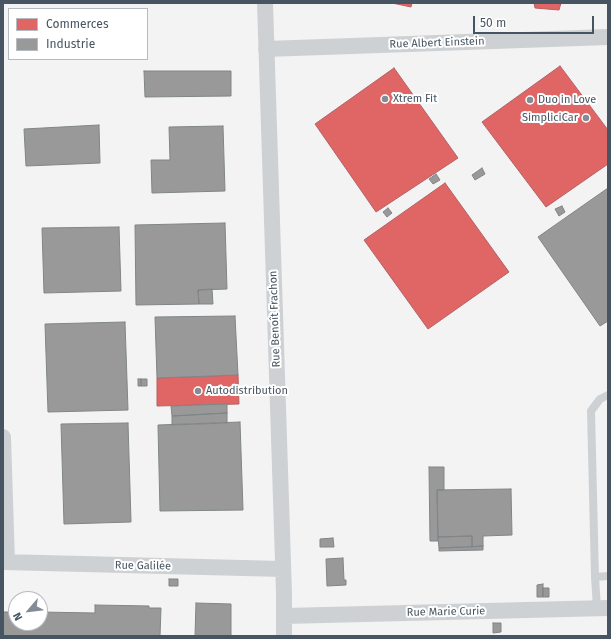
<!DOCTYPE html>
<meta charset="utf-8">
<style>
body{margin:0}
#map{position:relative;width:611px;height:639px;overflow:hidden;background:#f3f3f3;font-family:"Fira Sans",sans-serif}
canvas{display:block}
.frame{position:absolute;inset:0;border:4px solid #475562;pointer-events:none}
.legend{position:absolute;left:8px;top:8px;width:140px;height:52px;box-sizing:border-box;background:#fff;border:1px solid #b5bbc0;margin:0;padding:5px 7px;list-style:none;font-size:12px;color:#475562}
.legend li{display:flex;align-items:center;gap:8px;height:20px}
.legend b{width:20px;border:1px solid #b5bbc0}
.north{position:absolute;left:8px;top:591px;width:40px;height:40px;box-sizing:border-box;background:#fff;border:1px solid #b5bbc0;border-radius:50%;rotate:242deg;font-size:11px;font-weight:700;line-height:16px;text-align:center;color:#475562}
.north::after{content:'';display:block;margin:auto;width:14px;height:18px;background:#838c95;clip-path:polygon(50% 0,100% 100%,50% 72%,0 100%)}
.scale{position:absolute;left:473px;top:16px;width:121px;height:18px;box-sizing:border-box;border:2px solid #475562;border-top:0;padding-left:5px;font-size:12px;line-height:14px;white-space:nowrap;color:#475562;-webkit-text-stroke:3px #fff;paint-order:stroke}
</style>
<div id="map">
<canvas width="611" height="639"></canvas>
<div class="frame"></div>
<ul class="legend">
<li><b style="height:11px;background:#e06666"></b>Commerces</li>
<li><b style="height:11px;background:#999"></b>Industrie</li>
</ul>
<div class="north">N</div>
<div class="scale">50 m</div>
</div>
<script>
const g = document.querySelector('canvas').getContext('2d');
g.lineJoin = 'round';
function paint(path, color) { g.fillStyle = color; g.fill(path, 'evenodd'); }
const toPath = rows => new Path2D(rows.map(r => 'M' + r).join(''));
function stroke(path, color, width, dash) { g.strokeStyle = color; g.lineWidth = width; g.lineCap = dash ? 'butt' : 'round'; g.setLineDash(dash || []); g.stroke(path); }
function drawText(font, color, halo, rows, align = 'center') {
  g.font = font + ' "Fira Sans",sans-serif'; g.lineWidth = 4; g.setLineDash([]); g.textBaseline = 'middle'; g.strokeStyle = halo; g.fillStyle = color; for (const [text, x, y, turn = 0] of rows) {
    g.save(); g.translate(x, y); g.rotate((+turn || 0) * Math.PI / 180); g.textAlign = isNaN(turn) ? turn : align; if (halo) g.strokeText(text, 0, 0); g.fillText(text, 0, 0); g.restore();
  }
}
const shops = toPath([
 [392,3,412,3,411,7,392,3],
 [534,3,561,3,559,10,535,8,534,3],
 [560,66,608,130,608,164,546,207,482,122,560,66],
 [394,68,458,158,376,212,315,124,394,68],
 [445,183,509,272,428,329,364,240,445,183],
 [238,375,239,404,157,406,157,378,238,375]
]);
const industry = toPath([
 [144,71,231,71,231,96,145,97,144,71],
 [99,125,100,163,26,166,24,129,99,125],
 [223,126,225,191,152,193,151,160,170,160,169,127,223,126],
 [482,168,485,174,475,180,472,175,482,168],
 [436,174,440,180,433,184,429,179,436,174],
 [608,188,608,321,600,326,538,237,608,188],
 [562,206,565,212,559,216,555,209,562,206],
 [388,208,392,213,387,217,383,212,388,208],
 [225,223,227,289,198,290,199,304,136,305,135,225,225,223],
 [119,227,121,291,44,293,42,228,119,227],
 [212,289,213,304,199,304,198,290,212,289],
 [235,316,238,375,157,378,155,317,235,316],
 [125,322,128,410,48,412,45,324,125,322],
 [138,379,141,379,141,386,138,386,138,379],
 [141,379,147,379,147,386,141,386,141,379],
 [227,404,227,413,172,416,171,406,227,404],
 [227,413,227,423,172,425,172,416,227,413],
 [240,422,243,510,160,511,158,425,240,422],
 [128,423,131,522,64,524,61,424,128,423],
 [429,467,444,467,444,490,437,490,438,541,430,541,429,467],
 [511,489,512,535,483,536,483,546,472,547,472,536,438,537,437,490,511,489],
 [472,536,472,547,439,548,438,537,472,536],
 [333,538,334,547,320,547,320,539,333,538],
 [483,546,483,550,439,551,439,548,483,546],
 [343,558,344,580,346,580,346,585,327,586,326,559,343,558],
 [169,579,178,579,178,586,169,586,169,579],
 [543,584,543,597,537,597,537,585,543,584],
 [543,588,549,588,549,597,543,597,543,588],
 [196,603,231,604,231,636,195,636,196,603],
 [95,605,149,606,149,608,161,608,160,636,3,636,3,612,16,612,16,623,40,623,40,612,95,613,95,605],
 [493,623,501,623,501,632,493,633,493,623]
]);
const lane = toPath([
 [595,577,608,576],
 [597,608,595,577,591,411,600,399,608,395]
]);
const street = toPath([
 [265,3,284,593,284,636],
 [266,49,608,37],
 [3,437,7,562],
 [3,562,283,569],
 [284,616,608,608]
]);
const markers = [
 [385,99,4,"#838c95"],
 [530,100,4,"#838c95"],
 [586,118,4,"#838c95"],
 [198,391,4,"#838c95"]
];
const streetNames = [
 ["Rue Albert Einstein",437,43,-2],
 ["Rue Benoît Frachon",275,319,-92],
 ["Rue Galilée",143,566,1],
 ["Rue Marie Curie",446,612,-1]
];
const poiNames = [
 ["Xtrem Fit",393,99],
 ["Duo in Love",538,100],
 ["SimpliciCar",578,118,"right"],
 ["Autodistribution",206,391]
];
paint(shops, '#e06666');
stroke(shops, '#b26165', 1);
paint(industry, '#999');
stroke(industry, '#808588', 1);
stroke(lane, '#ced1d4', 8);
stroke(street, '#ced1d4', 16);
for (const [x, y, r, color] of markers) { const dot = new Path2D(); dot.arc(x, y, r, 0, 2 * Math.PI); g.fillStyle = color; g.fill(dot); stroke(dot, '#fff', 1.5); }
drawText('11px', '#475562', '#fff', streetNames);
drawText('11px', '#475562', '#fff', poiNames, 'left');
</script>
